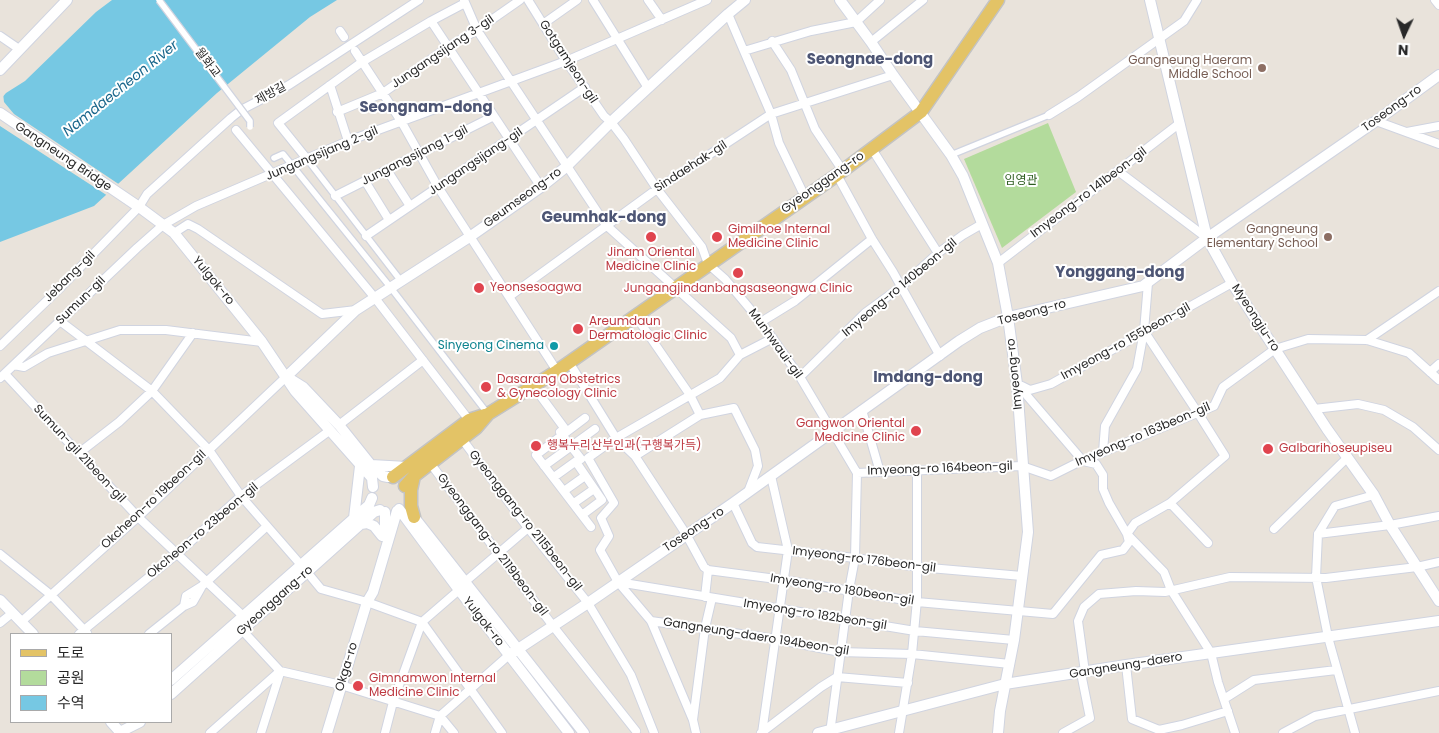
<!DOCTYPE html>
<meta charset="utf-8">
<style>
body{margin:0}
#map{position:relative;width:1439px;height:733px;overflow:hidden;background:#e9e3db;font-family:Poppins,"Noto Sans KR",sans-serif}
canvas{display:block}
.legend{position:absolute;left:10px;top:633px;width:162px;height:90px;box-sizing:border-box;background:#fff;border:1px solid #a9a9a9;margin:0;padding:6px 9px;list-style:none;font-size:15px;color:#282828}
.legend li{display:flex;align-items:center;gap:10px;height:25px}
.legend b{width:25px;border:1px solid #a9a9a9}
.north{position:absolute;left:1379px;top:10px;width:50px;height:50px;-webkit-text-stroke:4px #fff;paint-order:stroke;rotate:183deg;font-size:14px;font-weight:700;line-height:20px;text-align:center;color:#282828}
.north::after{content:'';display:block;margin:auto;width:18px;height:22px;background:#282828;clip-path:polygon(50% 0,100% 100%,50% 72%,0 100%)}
</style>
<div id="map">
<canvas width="1439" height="733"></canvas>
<ul class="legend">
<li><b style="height:6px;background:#e3c366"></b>도로</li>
<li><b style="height:14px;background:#b3db9c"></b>공원</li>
<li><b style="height:14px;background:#76c8e3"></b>수역</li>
</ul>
<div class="north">N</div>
</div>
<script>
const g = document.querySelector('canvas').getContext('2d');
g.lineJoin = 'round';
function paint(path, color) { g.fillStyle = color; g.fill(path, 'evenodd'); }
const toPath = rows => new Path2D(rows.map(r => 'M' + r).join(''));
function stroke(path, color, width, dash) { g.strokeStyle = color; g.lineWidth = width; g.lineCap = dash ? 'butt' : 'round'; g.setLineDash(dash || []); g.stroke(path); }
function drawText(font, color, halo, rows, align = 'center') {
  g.font = font + ' Poppins,"Noto Sans KR",sans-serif'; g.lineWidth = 4; g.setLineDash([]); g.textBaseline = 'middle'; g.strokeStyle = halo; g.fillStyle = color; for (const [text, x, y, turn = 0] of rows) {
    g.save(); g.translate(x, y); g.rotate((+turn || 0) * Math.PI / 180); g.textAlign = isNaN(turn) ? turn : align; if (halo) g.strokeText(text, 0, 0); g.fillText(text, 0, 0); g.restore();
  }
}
const green = toPath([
 [1048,123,1076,192,1002,248,964,159]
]);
const water = toPath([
 [112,0,337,0,310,17,217,93,94,206,0,242,0,100,6,93,25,81,96,12]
]);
const pier = toPath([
 [3,93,4,102,14,114,120,185,108,196,0,126,0,96]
]);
const pedestrian = toPath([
 [951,155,1049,115],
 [274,158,283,154,391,288,488,414],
 [307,159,401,281]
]);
const minor = toPath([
 [464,0,477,30,606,225,731,338,740,355],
 [528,0,566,61,604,116,611,122,624,139,657,189,702,247,708,264,725,279,761,322,800,377,857,473,855,558,849,590,830,733],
 [593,0,648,88],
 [648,0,662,20],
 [1435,0,1439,5],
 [728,14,771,114,779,143,805,197],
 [431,21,541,187],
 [543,24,577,0],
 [340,31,344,37],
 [0,36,19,49],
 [772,41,791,70,815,129,843,171],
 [871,42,923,0],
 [355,51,401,121,438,187,557,371],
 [744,51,811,31,856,22,880,0],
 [330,85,348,141],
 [337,112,383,93,448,47,477,30,520,0],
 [1049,115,1078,97,1184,21,1197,0],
 [1376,121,1439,144],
 [236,130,375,298,469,420],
 [1407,132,1439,126],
 [872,149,938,253],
 [307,159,278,123,362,62,431,21,465,3],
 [387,170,410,206],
 [1118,171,1207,238],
 [837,175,872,239,893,272,940,356],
 [365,181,389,220],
 [335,196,494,116],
 [174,233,188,224,198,229,322,314,356,310],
 [366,236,585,87],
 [998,263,1180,123],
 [510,296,657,189,771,114,893,75],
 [635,315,690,395,700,415,635,456],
 [60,321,152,391,209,450,241,496,301,565],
 [761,322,795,301,872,239],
 [1367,340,1439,291],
 [0,346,59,289,139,207,147,194,231,118,241,110,289,85,419,0],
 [569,362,616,438,635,456,686,534,704,567,708,570,784,580,917,602,1053,614,1101,555,1123,550,1129,542,1127,534,1135,523,1170,503,1225,456,1198,413,1144,331],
 [14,365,24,367,48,353,120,330,166,330,262,342],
 [1430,372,1439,364],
 [5,374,138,517,243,616],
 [800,377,865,313,902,286,938,253,963,235,982,224],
 [0,378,137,248,163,225,196,206,348,141,566,61,707,0],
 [1017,384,1083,461,1096,464,1103,475,1103,489,1109,503,1127,534,1164,572,1171,590,1211,653,1218,682,1235,733],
 [1022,386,1030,390,1051,384,1232,283],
 [534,387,565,429,560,432,581,459,576,462,602,500,582,515],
 [1314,409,1358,404,1384,410,1413,427,1439,450],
 [862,410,880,472],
 [700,415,734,408,755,450,758,466,748,492],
 [585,418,536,455,591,527],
 [339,425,423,360],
 [462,439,528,528,588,603,631,675,654,733],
 [1103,452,1105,426,1137,369,1144,331,1148,283],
 [79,453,119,422,152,391,193,333],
 [430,463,553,626,636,731],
 [544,466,595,429],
 [857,473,1022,466,1051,476,1077,463,1214,406,1223,387,1275,349,1308,339,1367,340,1409,353,1439,380],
 [554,477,579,459],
 [564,491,585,476],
 [574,503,594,489],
 [733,503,752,543,757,547,855,558,918,567,1022,576],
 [1170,503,1208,543],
 [1274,529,1348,457],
 [1318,534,1390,525,1439,516],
 [0,554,51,595,87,633],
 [307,572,321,589,367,602,422,622,502,733],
 [466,581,528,528],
 [618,582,915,631,1014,640],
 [705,597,708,570],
 [184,606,186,596,202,586,267,526],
 [651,621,775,639,840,652,912,654,1010,664],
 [21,622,138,517,286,377],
 [0,623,11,614],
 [242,630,280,671,341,685,440,716,454,733],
 [79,634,177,554,241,496,329,431],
 [149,634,184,606,193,602,201,588],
 [1126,665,1132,719,1159,730,1182,725,1228,711],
 [1085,672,1078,621,1084,607,1099,594,1136,591,1165,592,1230,577,1326,578,1417,567,1439,562],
 [1224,699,1254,680,1336,670],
 [693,720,705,628,712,598],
 [210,733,280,671],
 [261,733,280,673],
 [385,733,393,702,422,622,459,590],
 [435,733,440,716,509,655],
 [696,733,693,720,651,621,618,582,600,550,609,536,601,518,614,503,588,458,616,438,720,378,740,355,773,338],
 [761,733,821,687,837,677,908,683],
 [762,733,788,550,771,476],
 [899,733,912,654,917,600,917,471],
 [1063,733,1090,718,1081,673],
 [1283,733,1315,716,1439,691],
 [1355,733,1328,637,1316,577,1318,534,1335,506,1374,495]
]);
const tertiary = toPath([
 [840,0,871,42,893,75,951,155,963,176,998,263,1008,317,1017,384,1028,532,1014,640,1000,711,998,733],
 [1150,0,1207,238,1232,283,1327,429,1374,495,1390,525,1439,601],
 [0,70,67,0],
 [0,113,139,207,174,233,262,342,295,391,372,478,373,487],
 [286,377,356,310,471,236,541,187,566,167,611,122,728,14,745,0],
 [287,377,303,387,339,425,371,465,383,476,388,477],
 [371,465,407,467],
 [399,509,459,590,569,733],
 [410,512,584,733],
 [354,518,360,466],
 [361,524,367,523,374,526,382,536],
 [382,535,385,526,385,512],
 [0,600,33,634],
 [509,655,588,603,733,503,959,341,980,328,1008,317,1143,286,1207,238,1376,121,1439,75],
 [171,680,369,505,372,498],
 [171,694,374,512,380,510],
 [111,722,121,733],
 [120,732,140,722],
 [327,733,367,602,373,592,397,511],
 [818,733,1005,684,1126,665,1439,621]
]);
const primary = toPath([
 [393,477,469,420,488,414,557,371,837,175,921,112,998,0],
 [405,486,414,476,476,428,488,414],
 [414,517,411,506,411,490,414,476]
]);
const pedestrianBridge = toPath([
 [159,0,250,121,250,127]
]);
const markers = [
 [1262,68,5,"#8d6e63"],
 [651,237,6,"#e0444e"],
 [717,237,6,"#e0444e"],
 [1328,237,5,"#8d6e63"],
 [738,273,6,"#e0444e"],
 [479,288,6,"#e0444e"],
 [578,329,6,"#e0444e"],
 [554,346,5,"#0f9aa8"],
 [486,387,6,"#e0444e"],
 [916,431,6,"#e0444e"],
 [536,446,6,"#e0444e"],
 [1268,449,6,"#e0444e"],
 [358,686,6,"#e0444e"]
];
const streetNames = [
 ["Jungangsijang 3-gil",443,52,-34],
 ["Gotgamjeon-gil",568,62,57],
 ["월화교",207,63,53],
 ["제방길",271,94,-29],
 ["Toseong-ro",1392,109,-36],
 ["Jungangsijang 2-gil",322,154,-23],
 ["Jungangsijang 1-gil",415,156,-27],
 ["Gangneung Bridge",63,157,34],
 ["Jungangsijang-gil",476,162,-34],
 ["Sindaehak-gil",691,167,-33],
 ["Gyeonggang-ro",823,183,-35],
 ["Imyeong-ro 141beon-gil",1089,193,-37],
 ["Geumseong-ro",523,198,-36],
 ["Jebang-gil",70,277,-45],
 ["Yulgok-ro",213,281,51],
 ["Imyeong-ro 140beon-gil",900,288,-40],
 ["Sumun-gil",81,301,-44],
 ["Toseong-ro",1032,313,-15],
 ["Myeongju-ro",1255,318,57],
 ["Imyeong-ro 155beon-gil",1126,342,-29],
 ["Munhwaui-gil",775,344,54],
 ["Imyeong-ro",1015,374,-96],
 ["Imyeong-ro 163beon-gil",1143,435,-23],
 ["Sumun-gil 21beon-gil",79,454,47],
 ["Imyeong-ro 164beon-gil",940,469,-2],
 ["Okcheon-ro 19beon-gil",154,500,-43],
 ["Gyeonggang-ro 2115beon-gil",525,521,52],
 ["Toseong-ro",694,530,-34],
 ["Okcheon-ro 23beon-gil",203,531,-40],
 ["Gyeonggang-ro 2119beon-gil",492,545,53],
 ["Imyeong-ro 176beon-gil",864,560,7],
 ["Imyeong-ro 180beon-gil",842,590,9],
 ["Gyeonggang-ro",275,601,-42],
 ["Imyeong-ro 182beon-gil",815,615,9],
 ["Yulgok-ro",483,622,52],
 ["Gangneung-daero 194beon-gil",756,637,9],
 ["Gangneung-daero",1126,666,-9],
 ["Okga-ro",347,667,-73]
];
const educationNames = [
 ["Gangneung Haeram",1252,61],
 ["Middle School",1252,75],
 ["Gangneung",1318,230],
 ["Elementary School",1318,244]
];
const parkNames = [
 ["임영관",1021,181]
];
const healthNames = [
 ["Gimilhoe Internal",728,230],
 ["Medicine Clinic",728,244],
 ["Jinam Oriental",651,253,"center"],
 ["Medicine Clinic",651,267,"center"],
 ["Yeonsesoagwa",490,288],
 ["Jungangjindanbangsaseongwa Clinic",738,289,"center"],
 ["Areumdaun",589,322],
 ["Dermatologic Clinic",589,336],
 ["Dasarang Obstetrics",497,380],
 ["& Gynecology Clinic",497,394],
 ["Gangwon Oriental",905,424,"right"],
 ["Medicine Clinic",905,438,"right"],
 ["행복누리산부인과(구행복가득)",547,446],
 ["Galbarihoseupiseu",1279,449],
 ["Gimnamwon Internal",369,679],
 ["Medicine Clinic",369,693]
];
const cultureNames = [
 ["Sinyeong Cinema",544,346]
];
const waterNames = [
 ["Namdaecheon River",121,89,-39]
];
const quarterNames = [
 ["Seongnae-dong",870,60],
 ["Seongnam-dong",426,108],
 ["Geumhak-dong",604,218],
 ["Yonggang-dong",1120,273],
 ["Imdang-dong",928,378]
];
paint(green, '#b3db9c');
paint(water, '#76c8e3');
paint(pier, '#e9e3db');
stroke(pedestrian, '#d0d4e0', 8);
stroke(minor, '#d0d4e0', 10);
stroke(tertiary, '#d0d4e0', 12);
stroke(primary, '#c3c3c3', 15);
stroke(pedestrian, '#fff', 5.5);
stroke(minor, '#fff', 8);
stroke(tertiary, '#fff', 10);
stroke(primary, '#e3c366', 12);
stroke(pedestrianBridge, '#d0d4e0', 8, []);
stroke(pedestrianBridge, '#fff', 5.5);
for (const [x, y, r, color] of markers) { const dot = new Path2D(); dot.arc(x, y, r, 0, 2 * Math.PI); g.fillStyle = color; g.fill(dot); stroke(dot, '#fff', 2); }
drawText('12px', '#282828', '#fff', streetNames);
drawText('12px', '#785e54', '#fff', educationNames, 'right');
drawText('12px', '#2e5d20', '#fff', parkNames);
drawText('12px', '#be3a42', '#fff', healthNames, 'left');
drawText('12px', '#0d838f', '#fff', cultureNames, 'right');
drawText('italic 14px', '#19668b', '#fff', waterNames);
drawText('bold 15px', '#4d5574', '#fff', quarterNames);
</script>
